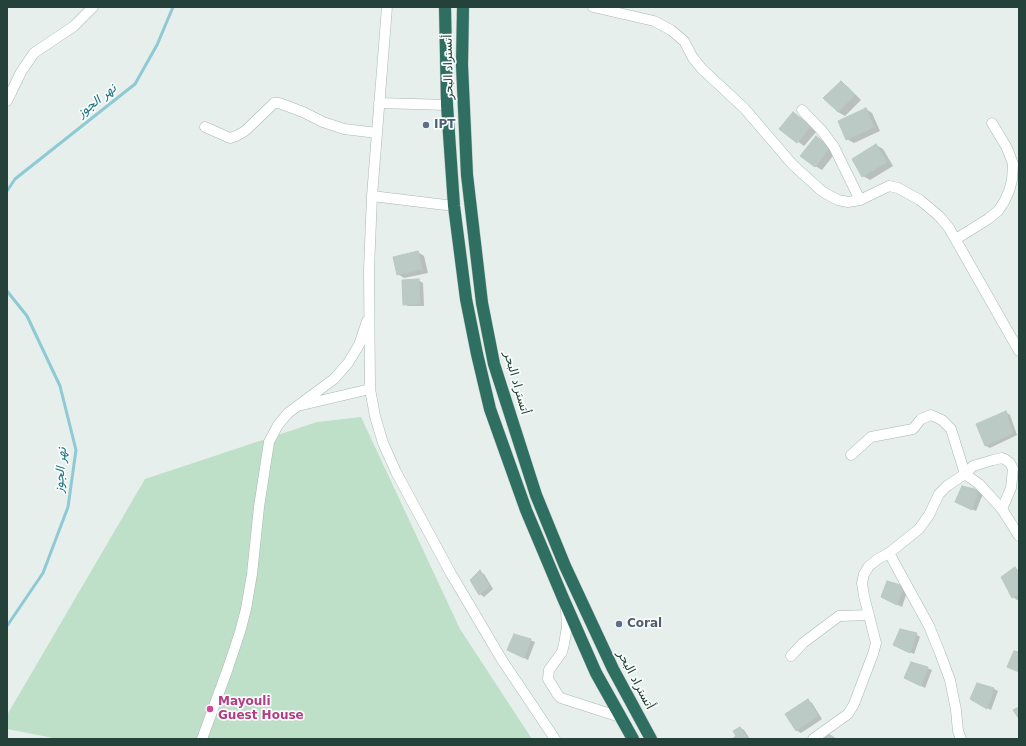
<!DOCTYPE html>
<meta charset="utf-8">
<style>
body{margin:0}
#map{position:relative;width:1026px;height:746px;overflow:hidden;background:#e6efeb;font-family:"DejaVu Sans",sans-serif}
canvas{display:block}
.frame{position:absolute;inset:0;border:8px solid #24423a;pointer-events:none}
</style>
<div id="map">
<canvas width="1026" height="746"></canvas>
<div class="frame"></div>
</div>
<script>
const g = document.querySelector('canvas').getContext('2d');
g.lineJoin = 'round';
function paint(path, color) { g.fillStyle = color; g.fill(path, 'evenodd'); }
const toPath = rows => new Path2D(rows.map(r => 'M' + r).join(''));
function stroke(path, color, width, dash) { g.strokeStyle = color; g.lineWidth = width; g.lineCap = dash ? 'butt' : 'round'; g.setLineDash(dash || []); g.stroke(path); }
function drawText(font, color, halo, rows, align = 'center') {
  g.font = font + ' "DejaVu Sans",Vazirmatn,sans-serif'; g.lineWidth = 3.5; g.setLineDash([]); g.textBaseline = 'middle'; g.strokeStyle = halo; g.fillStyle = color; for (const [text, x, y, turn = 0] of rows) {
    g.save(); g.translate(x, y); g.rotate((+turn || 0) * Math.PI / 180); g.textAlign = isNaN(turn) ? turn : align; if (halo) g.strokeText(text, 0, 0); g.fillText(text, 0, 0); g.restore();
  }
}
const green = toPath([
 [361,417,460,629,532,739,58,739,7,729,7,715,145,479,317,422]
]);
const shadow = toPath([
 [841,82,847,86,861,100,845,116,838,112],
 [866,109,872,113,880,131,854,143,847,139],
 [799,117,817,131,804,146,781,129],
 [816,137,836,152,822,170,815,166],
 [876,145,883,149,893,166,870,180,863,176],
 [418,252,424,256,428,273,404,278,398,274],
 [418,280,423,283,424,306,408,306,404,304],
 [1006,412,1010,415,1017,435,990,448,986,446,978,424],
 [978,491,983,494,976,511,961,504],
 [1015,568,1019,571,1019,599,1017,600,1013,597],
 [480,572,484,574,493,589,484,597,480,594,472,581],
 [888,583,908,589,902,607,886,599],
 [916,634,920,637,914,654,899,647],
 [530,640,535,642,528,660,513,652],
 [927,668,932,670,925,688,910,680],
 [994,689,998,691,991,710,972,699],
 [808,700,812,703,822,719,801,733,796,730],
 [740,728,744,730,750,739,733,739,737,736]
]);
const stream = toPath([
 [7,191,15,179,135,84,157,45,173,7],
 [7,291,27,316,60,386,76,450,68,507,43,573,7,626]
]);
const building = toPath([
 [841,81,855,95,838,112,823,98,841,81],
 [866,108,874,127,846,140,838,121,866,108],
 [793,112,811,126,797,143,779,129,793,112],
 [816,136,830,147,815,167,800,156,816,136],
 [876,144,887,162,862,177,852,159,876,144],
 [418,251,422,269,397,275,393,257,418,251],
 [419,279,420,304,403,305,402,280,419,279],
 [1006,411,1013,433,985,446,976,424,1006,411],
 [962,486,979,490,972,510,955,502,962,486],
 [1015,567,1019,573,1019,594,1012,598,1001,577,1015,567],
 [480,570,489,586,479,595,470,580,480,570],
 [887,581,904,586,897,605,881,597,887,581],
 [900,629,917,633,910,653,893,645,900,629],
 [514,634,531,639,524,658,507,650,514,634],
 [1014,651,1019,652,1019,672,1007,667,1014,651],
 [911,662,928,667,921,686,904,678,911,662],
 [977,683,994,688,987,709,970,699,977,683],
 [808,699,818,716,796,731,785,714,808,699],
 [1019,707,1019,719,1013,710,1019,707],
 [740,727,748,739,732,739,736,736,733,731,740,727],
 [827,733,836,739,822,739,827,733]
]);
const minor = toPath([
 [387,7,372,196,369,269,370,389,375,416,383,443,396,472,450,572,502,660,555,739],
 [593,7,654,21,671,30,684,41,693,58,702,69,744,108,793,165,823,192,838,200,848,202,860,200,889,186,898,188,920,200,939,216,949,228,1019,351],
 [7,101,21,72,34,53,74,26,93,7],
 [379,103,447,105],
 [802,110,823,132,834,147,860,200],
 [205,127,230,138,236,136,245,131,270,107,274,103,279,103,303,112,323,122,344,129,377,133],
 [372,196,454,206],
 [956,239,988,219,998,211,1004,202,1009,191,1012,180,1013,164,1007,148,992,123],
 [302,405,370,389],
 [851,455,871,437,913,429,921,419,931,415,942,420,951,429,965,474,973,466,993,460,1002,458,1006,460,1010,463,1013,469,1011,488,1002,509],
 [889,553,929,626,940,653,950,680,956,710,958,731,961,739],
 [566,610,567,627,564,644,562,652,549,670,548,679,558,695,561,698,620,717],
 [791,656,803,643,839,616,869,615],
 [202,739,228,668,240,632,246,609,252,574,259,507,269,442,278,425,288,413,334,379,348,363,359,345,367,321],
 [813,739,848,714,854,704,873,654,876,643,864,596,862,583,864,574,869,566,878,559,889,553,919,529,929,515,939,494,947,486,965,474,979,484,1002,509,1019,536]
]);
const highway = toPath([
 [445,7,447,105,454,206,466,299,477,354,490,409,526,510,563,598,596,673,633,739],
 [463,7,462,65,467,175,482,303,494,364,536,495,565,566,613,669,651,739]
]);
const markers = [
 [426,125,4,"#5c6f8a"],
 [619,624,4,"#5c6f8a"],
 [210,709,4,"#d1479c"]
];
const streetNames = [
 ["أتستراد البحر",449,67,-91],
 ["أتستراد البحر",516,383,74],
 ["أتستراد البحر",635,680,62]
];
const serviceNames = [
 ["IPT",434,125],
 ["Coral",627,624]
];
const hotelNames = [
 ["Mayouli",218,702],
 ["Guest House",218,716]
];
const waterNames = [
 ["نهر الجوز",97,101,-38],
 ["نهر الجوز",61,470,-86]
];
paint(green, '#bfe0c8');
paint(shadow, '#0003');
stroke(stream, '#8ec9d4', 3);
paint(building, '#bbcac4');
stroke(building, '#b8c9c2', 1);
stroke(minor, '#a8b8b2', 11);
stroke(highway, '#c2cac8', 13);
stroke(minor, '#fff', 10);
stroke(highway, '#2f6f62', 12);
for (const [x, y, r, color] of markers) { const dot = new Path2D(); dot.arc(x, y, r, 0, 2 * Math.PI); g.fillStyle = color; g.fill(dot); stroke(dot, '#f7fbf9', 1.5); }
drawText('12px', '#24423a', '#f7fbf9', streetNames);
drawText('bold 12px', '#4e5e75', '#f7fbf9', serviceNames, 'left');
drawText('bold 12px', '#b23c85', '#f7fbf9', hotelNames, 'left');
drawText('italic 13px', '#1c6f80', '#f7fbf9', waterNames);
</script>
